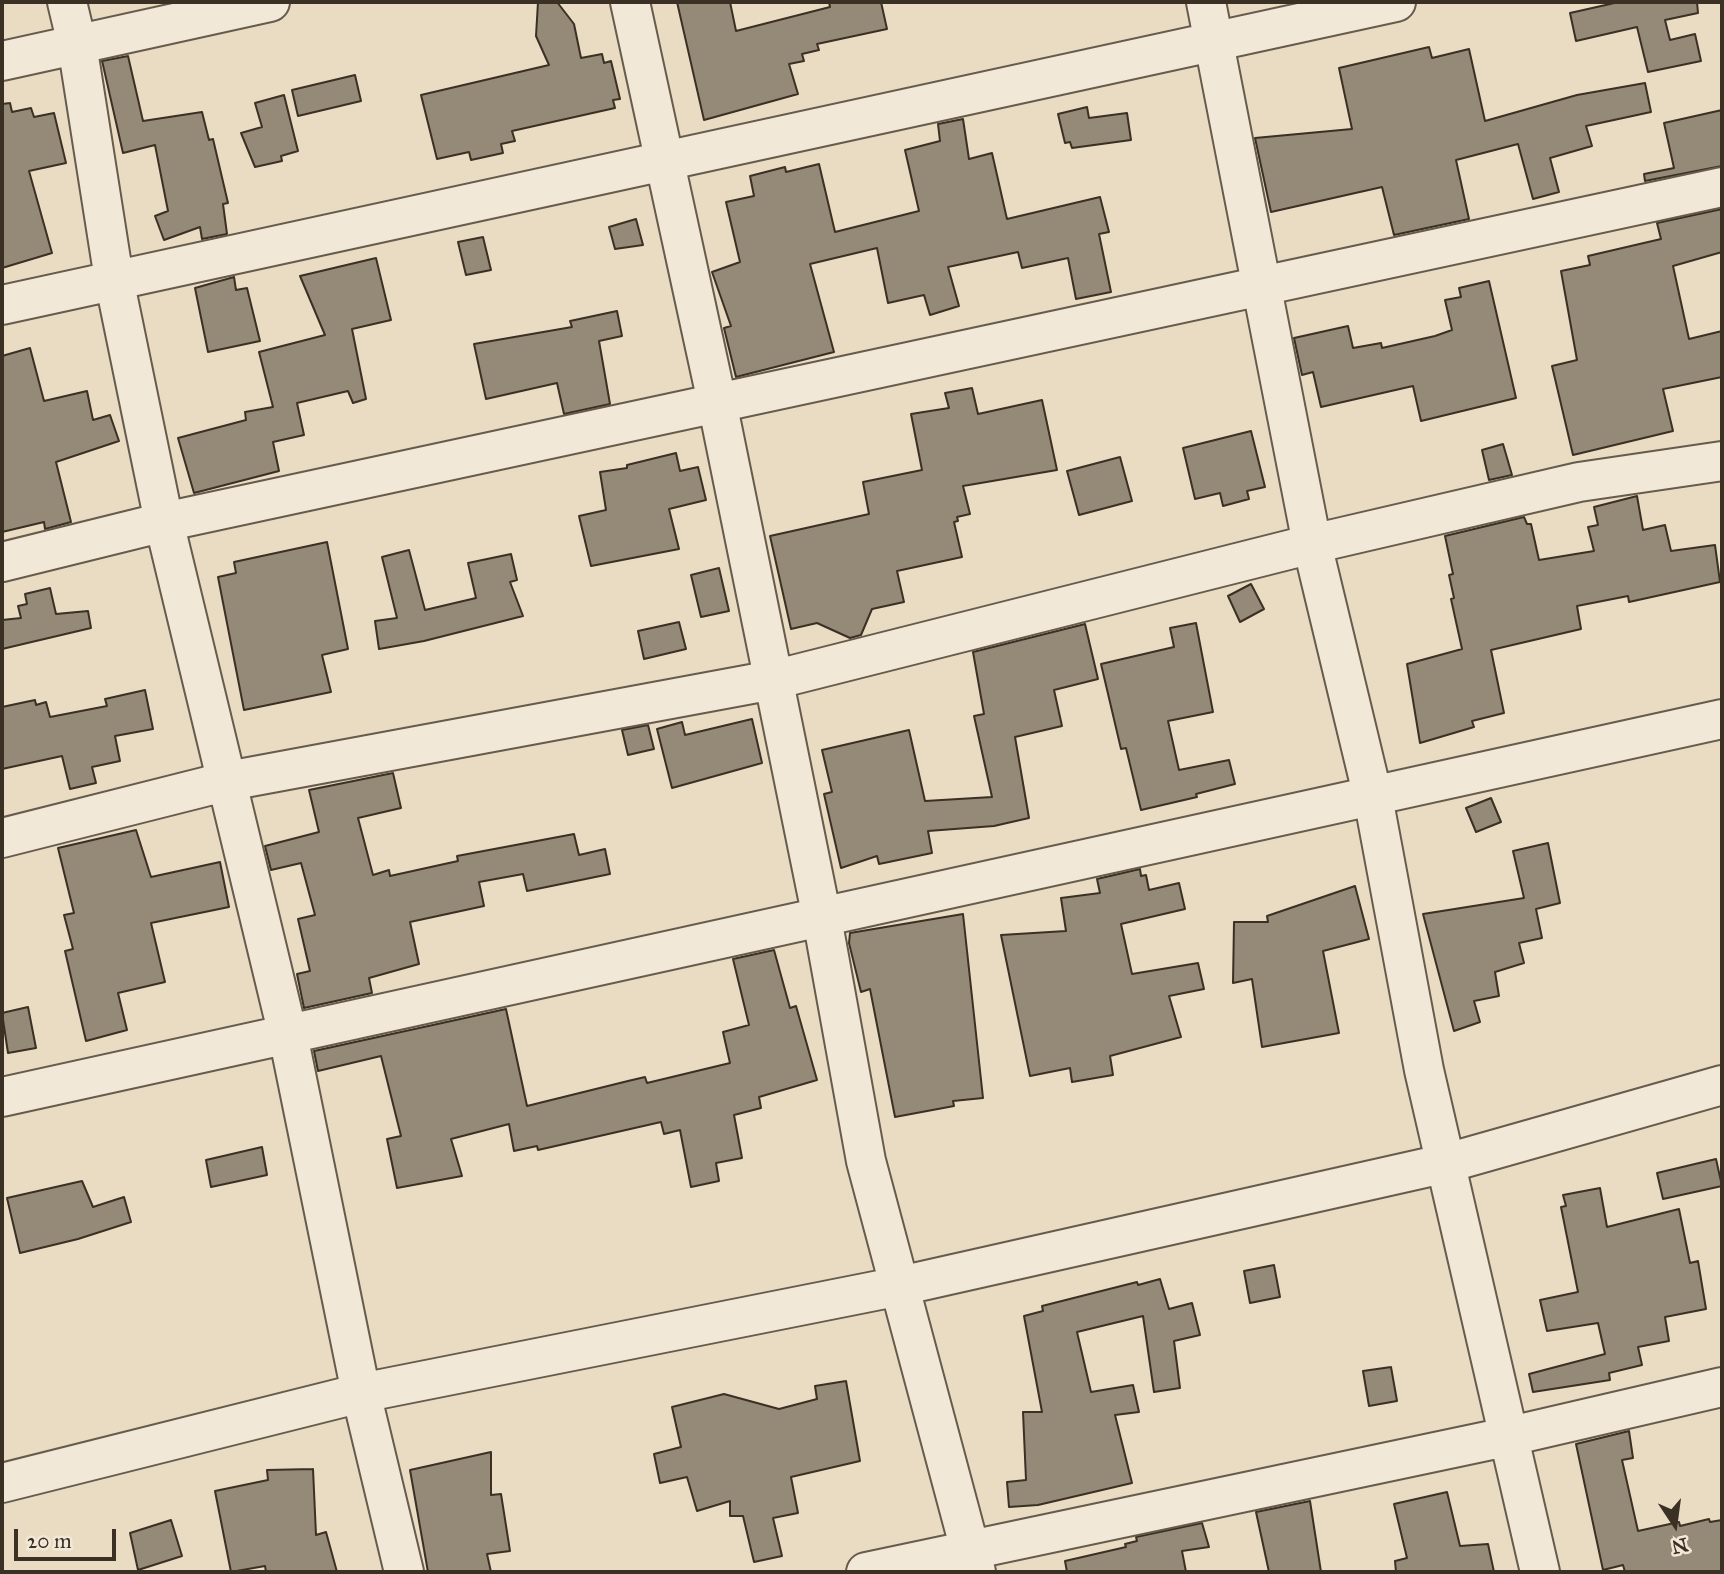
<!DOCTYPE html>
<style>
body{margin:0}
#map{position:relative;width:1724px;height:1574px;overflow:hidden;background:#e9dcc3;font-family:"IM FELL Great Primer",serif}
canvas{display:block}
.frame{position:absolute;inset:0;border:4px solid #3a3024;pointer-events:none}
.north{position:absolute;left:1640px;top:1490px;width:70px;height:70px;-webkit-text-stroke:5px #f1e8d8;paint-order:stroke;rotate:167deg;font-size:19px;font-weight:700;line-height:28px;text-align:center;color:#3a3024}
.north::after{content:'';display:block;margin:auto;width:24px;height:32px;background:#3a3024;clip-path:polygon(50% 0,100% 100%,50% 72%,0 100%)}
.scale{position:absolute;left:14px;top:1529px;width:102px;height:32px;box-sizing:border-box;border:4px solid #3a3024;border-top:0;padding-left:9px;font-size:21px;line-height:24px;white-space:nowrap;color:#3a3024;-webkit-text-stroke:5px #f1e8d8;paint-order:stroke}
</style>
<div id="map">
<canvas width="1724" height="1574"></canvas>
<div class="frame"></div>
<div class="north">N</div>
<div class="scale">20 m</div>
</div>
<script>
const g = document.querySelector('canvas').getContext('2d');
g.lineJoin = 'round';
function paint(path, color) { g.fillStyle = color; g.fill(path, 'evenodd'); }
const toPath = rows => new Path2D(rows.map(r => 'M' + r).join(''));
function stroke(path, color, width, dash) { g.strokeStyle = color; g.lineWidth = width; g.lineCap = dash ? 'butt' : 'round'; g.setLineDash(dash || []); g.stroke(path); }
const building = toPath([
 [538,2,557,2,574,24,581,58,602,54,604,63,611,61,620,99,613,100,615,108,512,131,515,141,501,144,503,153,471,160,469,152,437,159,421,95,549,65,536,36,538,2],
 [677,2,730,2,736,31,830,7,829,2,881,2,887,29,817,44,819,50,802,54,804,61,789,64,798,94,704,120,677,2],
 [1619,2,1697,2,1698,13,1665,20,1670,40,1695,34,1701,61,1648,72,1637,27,1576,41,1570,13,1619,2],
 [1429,47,1432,58,1469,49,1485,121,1577,95,1645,83,1651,112,1586,126,1592,146,1550,158,1559,192,1533,199,1518,144,1456,160,1469,219,1394,235,1382,187,1271,212,1255,138,1352,129,1339,68,1429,47],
 [128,56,143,121,202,112,209,140,213,139,228,203,223,204,227,234,202,239,200,227,164,240,155,216,168,211,155,145,123,153,103,65,102,61,128,56],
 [355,75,361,101,298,116,292,90,355,75],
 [284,95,298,151,281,156,282,161,255,167,241,133,262,127,255,103,284,95],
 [10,103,12,112,31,108,34,117,54,113,66,163,29,171,52,253,2,268,2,104,10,103],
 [1087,107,1089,118,1127,113,1131,140,1072,148,1070,142,1065,143,1058,114,1087,107],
 [1722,110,1722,166,1645,181,1644,174,1674,168,1664,123,1722,110],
 [963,119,969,159,992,153,1007,219,1100,197,1109,232,1099,234,1111,292,1076,299,1068,258,1022,268,1018,252,948,267,959,306,930,315,924,295,888,303,877,248,810,264,834,352,736,377,724,328,731,326,712,272,740,262,726,202,754,196,750,176,785,167,786,172,819,164,835,232,919,211,905,150,940,141,938,124,963,119],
 [1722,209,1722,252,1673,266,1689,339,1722,331,1722,377,1663,389,1673,431,1573,455,1552,366,1577,360,1561,271,1590,265,1588,256,1661,239,1657,223,1722,209],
 [636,219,643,245,615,249,609,227,636,219],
 [483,237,491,270,466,275,458,242,483,237],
 [376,258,391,320,352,329,366,399,353,403,348,391,297,403,304,435,273,442,279,471,194,493,178,438,246,420,245,412,273,407,259,352,325,335,300,276,376,258],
 [234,277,236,290,247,288,260,341,208,352,195,288,234,277],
 [1489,281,1516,398,1421,421,1413,386,1321,407,1313,372,1302,375,1294,338,1348,326,1353,348,1381,343,1382,348,1435,336,1452,330,1445,300,1461,297,1459,288,1489,281],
 [617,311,622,336,599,341,610,404,564,414,557,383,486,399,474,344,572,327,570,321,617,311],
 [30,348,44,401,87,391,93,420,110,415,119,441,56,462,71,522,45,529,44,522,2,532,2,356,30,348],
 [972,388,978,414,1042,400,1057,470,963,486,970,514,957,517,958,521,954,522,962,557,897,571,904,602,872,609,861,635,850,638,817,623,791,629,770,536,869,514,863,482,922,470,911,414,949,408,945,393,972,388],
 [1251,431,1265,487,1247,491,1249,499,1223,506,1220,493,1195,499,1183,448,1251,431],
 [1503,444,1512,475,1489,480,1482,450,1503,444],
 [676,453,680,471,698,467,706,500,669,509,679,549,591,566,579,516,606,510,600,472,627,468,627,465,676,453],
 [1120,457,1132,501,1079,515,1067,471,1120,457],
 [1637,496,1643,530,1665,525,1671,551,1715,545,1720,582,1629,602,1628,596,1577,606,1581,629,1491,650,1504,713,1472,721,1474,727,1420,743,1407,664,1462,649,1451,599,1454,598,1449,575,1453,574,1445,536,1524,517,1527,524,1531,524,1539,560,1594,551,1588,527,1598,525,1594,507,1637,496],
 [327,542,348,649,322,655,331,692,244,710,218,577,236,573,234,562,327,542],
 [409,550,425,610,476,598,468,563,511,554,517,580,510,582,523,616,424,641,379,649,375,621,397,618,382,557,409,550],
 [719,568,729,611,701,617,691,575,719,568],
 [1251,584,1264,609,1240,622,1228,596,1251,584],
 [50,588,56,614,88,611,91,628,2,649,2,620,21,618,18,606,27,604,25,594,50,588],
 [679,622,686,649,644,659,638,631,679,622],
 [1196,623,1213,712,1168,721,1179,770,1229,760,1235,784,1196,794,1197,797,1141,810,1126,748,1121,749,1101,664,1174,647,1170,628,1196,623],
 [1085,624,1098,679,1054,690,1062,726,1015,737,1029,818,994,826,928,831,932,853,879,864,877,856,841,868,824,794,832,792,822,750,909,730,925,801,992,797,974,716,984,714,973,652,1085,624],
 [145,690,153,729,115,736,120,761,92,767,96,783,70,789,62,756,2,769,2,707,35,700,36,705,46,702,50,717,107,706,105,699,145,690],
 [752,719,762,763,672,788,657,729,682,722,685,735,752,719],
 [648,725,654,749,628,755,622,730,648,725],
 [393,773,401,808,358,818,373,875,389,870,390,876,458,861,457,856,574,834,579,855,605,849,610,874,527,891,523,874,479,882,484,906,410,922,419,964,369,978,372,993,304,1008,297,974,310,971,298,919,315,915,301,863,271,870,265,846,319,832,309,790,393,773],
 [1491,798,1501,822,1476,832,1466,808,1491,798],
 [136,830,151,877,220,862,229,907,151,923,165,982,118,993,127,1030,86,1041,65,951,73,949,64,915,74,913,58,848,136,830],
 [1548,843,1560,903,1536,909,1542,938,1519,943,1524,963,1495,972,1499,996,1474,1001,1480,1022,1454,1031,1423,914,1524,898,1513,851,1548,843],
 [1140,869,1141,876,1146,875,1149,890,1179,883,1185,909,1121,924,1132,974,1198,963,1204,989,1169,996,1181,1037,1110,1056,1113,1075,1072,1082,1070,1068,1030,1076,1001,935,1066,931,1061,898,1100,893,1097,879,1140,869],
 [1355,886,1369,939,1323,951,1339,1033,1262,1047,1252,979,1233,983,1234,922,1268,922,1267,916,1355,886],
 [963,914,983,1098,953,1101,954,1106,895,1117,870,989,861,992,849,943,850,933,963,914],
 [774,950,790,1008,796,1006,817,1080,759,1097,761,1108,734,1115,742,1158,716,1163,719,1181,691,1187,680,1130,664,1134,661,1122,538,1150,537,1146,514,1151,509,1124,451,1139,462,1176,397,1188,387,1139,401,1136,381,1056,318,1071,314,1051,506,1009,527,1106,628,1081,645,1077,647,1083,730,1063,723,1032,749,1025,733,959,774,950],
 [28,1007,36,1048,8,1053,2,1013,28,1007],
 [262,1147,267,1175,211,1187,206,1160,262,1147],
 [1716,1159,1722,1186,1663,1199,1657,1173,1716,1159],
 [82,1181,93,1207,124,1197,131,1222,78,1239,20,1253,7,1198,82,1181],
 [1600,1188,1607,1227,1679,1209,1690,1263,1698,1261,1706,1309,1665,1317,1669,1341,1638,1347,1642,1365,1609,1373,1610,1380,1533,1392,1529,1374,1605,1354,1598,1323,1547,1331,1540,1300,1578,1292,1561,1207,1566,1206,1563,1195,1600,1188],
 [1274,1265,1280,1297,1250,1303,1244,1271,1274,1265],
 [1160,1279,1169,1309,1192,1303,1200,1335,1174,1341,1180,1388,1154,1392,1143,1316,1077,1332,1091,1392,1133,1385,1139,1412,1115,1415,1132,1483,1038,1505,1009,1507,1007,1482,1026,1480,1023,1412,1042,1412,1024,1316,1043,1311,1042,1306,1137,1282,1138,1285,1160,1279],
 [1391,1367,1397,1401,1369,1406,1363,1371,1391,1367],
 [846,1381,860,1461,791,1477,798,1513,773,1518,782,1556,754,1562,743,1516,730,1516,730,1501,697,1511,687,1477,660,1483,654,1454,681,1447,672,1407,724,1394,779,1409,817,1399,815,1386,846,1381],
 [1629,1431,1633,1458,1622,1460,1638,1531,1679,1522,1680,1526,1709,1519,1710,1522,1722,1520,1722,1572,1625,1572,1623,1565,1603,1570,1576,1444,1629,1431],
 [491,1452,491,1495,501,1494,510,1551,487,1554,491,1572,428,1572,410,1470,491,1452],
 [313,1469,316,1535,326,1532,337,1572,266,1572,265,1566,231,1572,215,1491,268,1480,267,1470,313,1469],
 [1447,1492,1460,1546,1488,1544,1494,1572,1396,1572,1395,1561,1407,1558,1394,1504,1447,1492],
 [1310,1501,1321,1572,1269,1572,1256,1512,1310,1501],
 [171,1520,182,1556,138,1570,130,1533,171,1520],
 [1202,1523,1209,1547,1182,1551,1186,1572,1067,1572,1065,1561,1126,1547,1125,1544,1137,1541,1136,1537,1202,1523]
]);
const minor = toPath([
 [67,2,77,44,114,279,164,522,288,1035,361,1393,404,1572],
 [630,2,717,402,822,918,866,1161,976,1572],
 [1206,2,1312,544,1373,797,1424,1070,1540,1572],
 [2,61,270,2],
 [2,305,1396,2],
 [2,562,164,522,1722,187],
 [2,838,228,781,773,680,1312,544,1579,482,1722,461],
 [2,1097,1722,719],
 [2,1483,361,1393,900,1286,1447,1163,1722,1085],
 [866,1572,1506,1437,1722,1387]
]);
paint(building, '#958977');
stroke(building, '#3a3024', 2);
stroke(minor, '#665b4c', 42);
stroke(minor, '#f1e8d8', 38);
</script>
